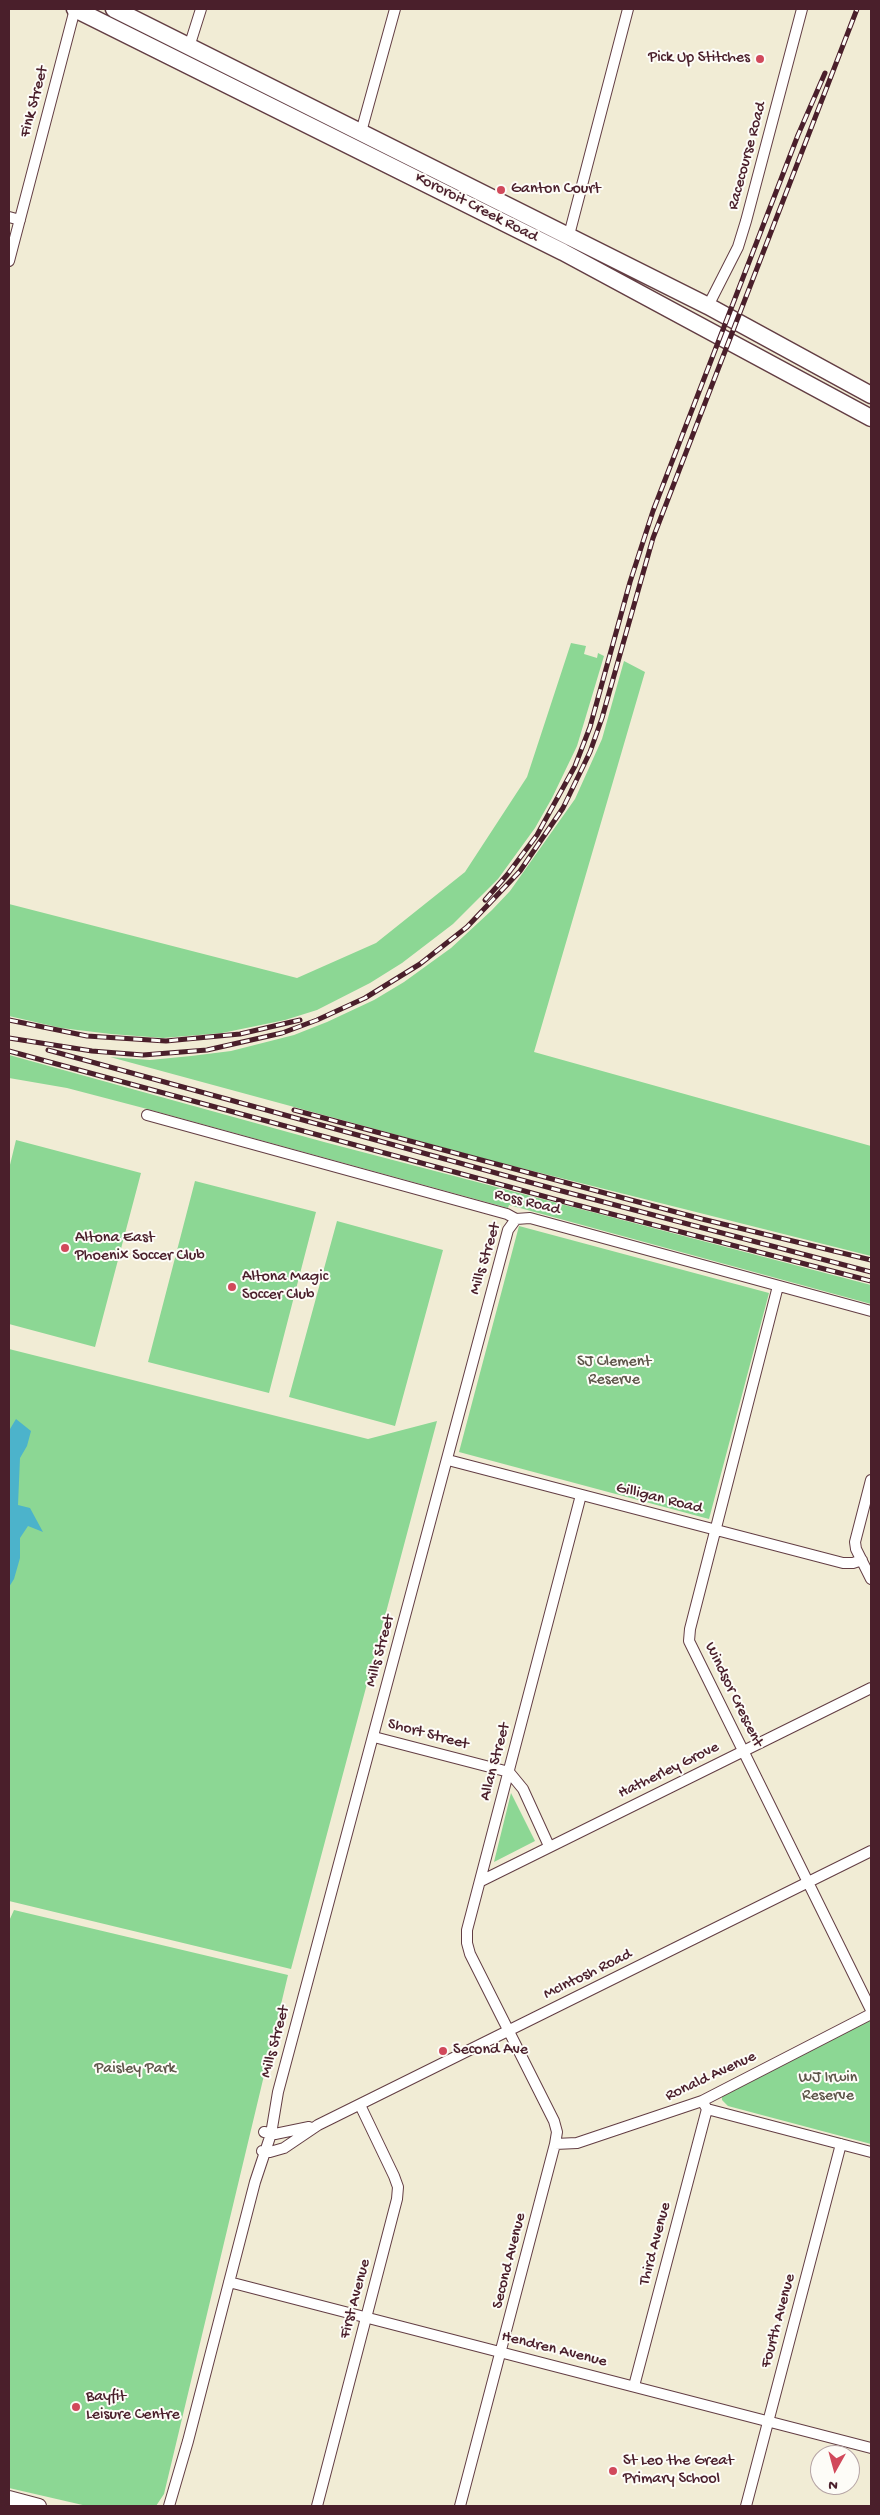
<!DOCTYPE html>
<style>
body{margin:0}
#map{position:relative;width:880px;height:2515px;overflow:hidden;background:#f1ecd5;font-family:"Gochi Hand",sans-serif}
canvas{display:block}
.frame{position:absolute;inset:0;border:10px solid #4a1f2b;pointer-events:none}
.north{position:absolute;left:810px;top:2445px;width:50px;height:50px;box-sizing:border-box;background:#fdfcf7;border:1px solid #b5a4a5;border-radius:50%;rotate:187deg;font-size:14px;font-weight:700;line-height:20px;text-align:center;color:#4a1f2b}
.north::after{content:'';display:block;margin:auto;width:18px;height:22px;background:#d1495b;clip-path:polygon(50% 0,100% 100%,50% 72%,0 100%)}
</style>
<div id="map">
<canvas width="880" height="2515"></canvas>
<div class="frame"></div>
<div class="north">N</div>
</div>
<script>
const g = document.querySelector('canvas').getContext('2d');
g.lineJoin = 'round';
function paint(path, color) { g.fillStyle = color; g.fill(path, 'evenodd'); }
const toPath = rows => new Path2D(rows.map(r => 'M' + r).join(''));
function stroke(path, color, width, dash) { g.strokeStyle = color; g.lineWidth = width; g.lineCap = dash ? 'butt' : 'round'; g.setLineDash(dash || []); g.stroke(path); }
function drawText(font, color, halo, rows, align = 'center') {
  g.font = font + ' "Gochi Hand",sans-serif'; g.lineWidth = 4; g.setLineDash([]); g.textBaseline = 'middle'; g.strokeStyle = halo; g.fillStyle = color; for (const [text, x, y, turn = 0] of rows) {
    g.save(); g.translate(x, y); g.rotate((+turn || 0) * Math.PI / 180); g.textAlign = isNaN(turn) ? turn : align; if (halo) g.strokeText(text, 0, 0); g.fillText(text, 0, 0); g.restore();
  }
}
const green = toPath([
 [571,643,586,646,584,654,597,658,598,653,604,656,577,746,552,798,535,828,498,879,453,924,402,963,370,983,317,1010,285,1020,222,1033,163,1038,111,1034,61,1028,9,1016,9,904,297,978,376,943,465,872,527,777],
 [624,661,645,672,534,1052,871,1146,871,1256,493,1161,110,1057,150,1060,191,1056,231,1051,294,1035,327,1022,374,1000,404,982,451,948,492,910,510,891,575,799,602,739],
 [9,1055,324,1142,871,1285,871,1304,509,1205,508,1208,151,1110,67,1088,9,1078],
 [16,1140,141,1173,95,1347,9,1324,9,1169],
 [195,1181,316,1212,269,1393,148,1362],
 [337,1221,443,1250,395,1426,289,1397],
 [519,1226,769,1293,709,1519,459,1452],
 [9,1349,368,1439,437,1421,291,1969,9,1901],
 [511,1793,535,1841,494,1862],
 [14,1910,288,1975,164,2494,156,2506,87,2506,9,2488,9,1921],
 [871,2020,871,2144,728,2106,722,2100,722,2096,742,2081]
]);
const water = toPath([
 [16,1419,31,1431,27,1446,20,1458,18,1505,30,1508,43,1532,28,1526,20,1538,20,1558,14,1579,9,1587,9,1459,10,1429]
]);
const minor = toPath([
 [189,47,201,9],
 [361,132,395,9],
 [9,217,20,220],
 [569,235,628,9],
 [9,261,75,9],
 [708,306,738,247,746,221,802,9],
 [147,1115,507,1214,516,1219,530,1218,871,1311],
 [778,1286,690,1629,689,1641,871,2010],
 [448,1460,843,1563,853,1563,862,1560],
 [871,1480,855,1542,856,1549,871,1579],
 [374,1737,509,1772,523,1789,549,1846],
 [481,1881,871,1688],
 [704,2104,707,2109,871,2152],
 [264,2132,275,2134,309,2127],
 [555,2144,577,2143,702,2101,871,2014],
 [262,2151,270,2152,284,2148,318,2125,871,1851],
 [229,2282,871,2448],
 [634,2386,707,2109],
 [169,2506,188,2441,255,2182,271,2134,278,2092,508,1230,516,1219],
 [317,2506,397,2199,398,2187,394,2176,360,2105],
 [460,2506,555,2144,557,2132,554,2121,470,1954,467,1943,467,1930,581,1495],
 [746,2506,841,2144]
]);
const tertiary = toPath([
 [9,2498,39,2506]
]);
const primary = toPath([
 [75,9,563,252,871,418],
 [114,9,708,306,871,395]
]);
const rail = toPath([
 [485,900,507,875,537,835,575,766,590,727,630,582,653,511,798,135,825,73],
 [9,1020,87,1036,166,1041,240,1034,300,1020],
 [9,1038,92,1051,143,1055,207,1050,282,1033,317,1020,365,998,420,964,467,927,520,871,563,808,590,752,602,718,653,538,857,9],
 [48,1050,558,1190,871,1272],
 [9,1051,565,1202,871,1281],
 [294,1110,702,1219,871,1260]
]);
const markers = [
 [760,59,5,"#d1495b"],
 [501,190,5,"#d1495b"],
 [65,1248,5,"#d1495b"],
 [232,1287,5,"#d1495b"],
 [443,2051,5,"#d1495b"],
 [76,2407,5,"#d1495b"],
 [613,2471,5,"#d1495b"]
];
const poiNames = [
 ["Pick Up Stitches",750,59,"right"],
 ["Ganton Court",511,190],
 ["Altona East",75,1239],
 ["Phoenix Soccer Club",75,1257],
 ["Altona Magic",242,1278],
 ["Soccer Club",242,1296],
 ["Second Ave",453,2051],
 ["Bayfit",86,2398],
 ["Leisure Centre",86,2416],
 ["St Leo the Great",623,2462],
 ["Primary School",623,2480]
];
const streetNames = [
 ["Fink Street",35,102,-75],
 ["Racecourse Road",748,156,-75],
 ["Kororoit Creek Road",476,208,27],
 ["Ross Road",527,1203,14],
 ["Mills Street",486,1259,-73],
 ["Gilligan Road",659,1499,14],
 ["Mills Street",381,1651,-75],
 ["Windsor Crescent",733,1695,64],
 ["Short Street",428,1735,15],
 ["Allan Street",496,1762,-75],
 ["Hatherley Grove",669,1771,-26],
 ["McIntosh Road",588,1975,-26],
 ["Mills Street",276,2042,-75],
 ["Ronald Avenue",711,2077,-25],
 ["Third Avenue",656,2244,-75],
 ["Second Avenue",510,2261,-76],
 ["First Avenue",356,2299,-75],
 ["Fourth Avenue",779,2321,-75],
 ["Hendren Avenue",554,2350,14]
];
const parkNames = [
 ["SJ Clement",614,1363],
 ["Reserve",614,1381],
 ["Paisley Park",135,2070],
 ["WJ Irwin",828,2079],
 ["Reserve",828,2097]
];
paint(green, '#8cd794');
paint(water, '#4cb3cb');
stroke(minor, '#633e44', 12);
stroke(tertiary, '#633e44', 16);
stroke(primary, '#633e44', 19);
stroke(minor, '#fff', 10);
stroke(tertiary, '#fff', 14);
stroke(primary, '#fff', 16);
stroke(rail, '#4a1f2b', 5);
stroke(rail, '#fdfcf7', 3, [9]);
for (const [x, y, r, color] of markers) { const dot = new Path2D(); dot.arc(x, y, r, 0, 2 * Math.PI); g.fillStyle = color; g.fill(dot); stroke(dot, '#fdfcf7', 2); }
drawText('16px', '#4a1f2b', '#fdfcf7', poiNames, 'left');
drawText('16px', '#4a1f2b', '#fdfcf7', streetNames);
drawText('16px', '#5e564a', '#fdfcf7', parkNames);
</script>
